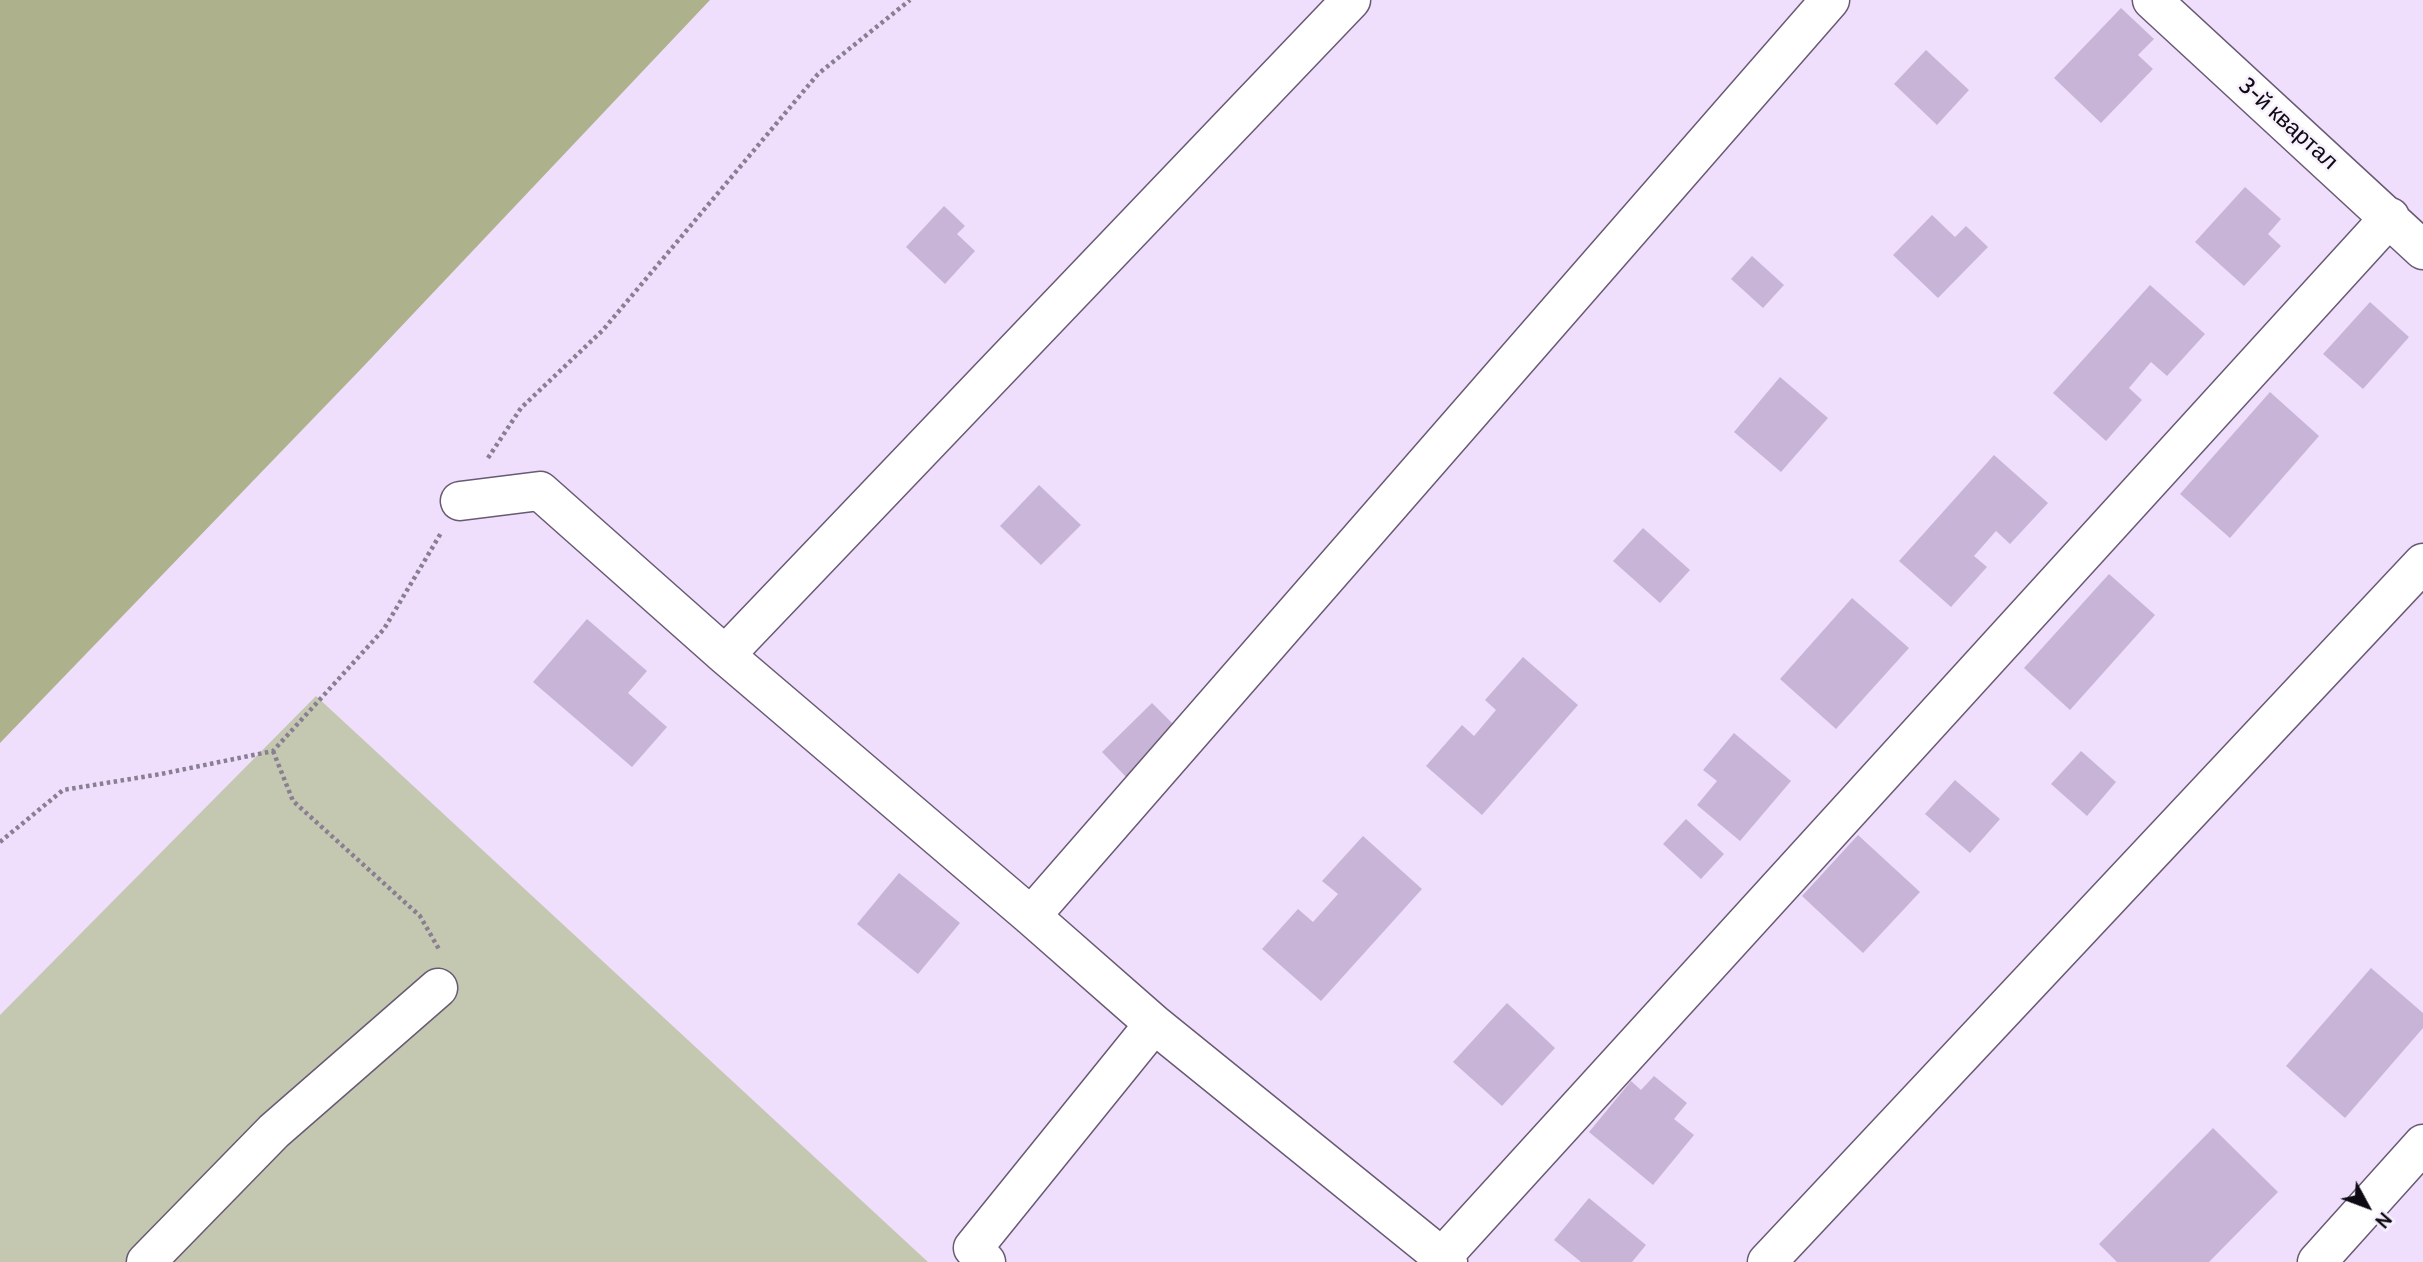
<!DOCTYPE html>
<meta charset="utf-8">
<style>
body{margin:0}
#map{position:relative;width:2423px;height:1262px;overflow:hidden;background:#efdffc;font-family:Cabin,sans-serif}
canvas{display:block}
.north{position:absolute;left:2332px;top:1171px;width:70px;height:70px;-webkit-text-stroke:5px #f7f1fd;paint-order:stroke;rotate:131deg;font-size:19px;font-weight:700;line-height:28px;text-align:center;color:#0f0a13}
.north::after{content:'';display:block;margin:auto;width:24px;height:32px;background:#0f0a13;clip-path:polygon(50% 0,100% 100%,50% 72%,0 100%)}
</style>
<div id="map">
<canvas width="2423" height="1262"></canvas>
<div class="north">N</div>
</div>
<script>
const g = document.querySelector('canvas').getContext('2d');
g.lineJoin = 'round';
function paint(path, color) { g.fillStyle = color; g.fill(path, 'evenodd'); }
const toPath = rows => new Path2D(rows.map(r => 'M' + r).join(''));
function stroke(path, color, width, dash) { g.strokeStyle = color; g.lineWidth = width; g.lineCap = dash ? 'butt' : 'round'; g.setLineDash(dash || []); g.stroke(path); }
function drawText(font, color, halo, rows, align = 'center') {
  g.font = font + ' Cabin,sans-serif'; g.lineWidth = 5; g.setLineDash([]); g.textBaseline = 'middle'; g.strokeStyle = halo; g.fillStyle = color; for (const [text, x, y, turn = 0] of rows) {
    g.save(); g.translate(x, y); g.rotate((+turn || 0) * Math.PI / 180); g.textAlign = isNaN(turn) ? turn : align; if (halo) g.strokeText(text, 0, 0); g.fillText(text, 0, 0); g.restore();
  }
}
const green = toPath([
 [316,696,928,1262,0,1262,0,1015]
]);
const forest = toPath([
 [0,0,710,0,360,370,0,743]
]);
const building = toPath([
 [2121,8,2154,39,2138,55,2153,69,2101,123,2054,78],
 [1926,50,1969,90,1937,125,1894,84],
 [2245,187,2281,219,2268,234,2281,246,2244,286,2195,242],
 [944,206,965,226,957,234,975,251,945,284,906,247],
 [1932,215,1955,237,1966,226,1988,247,1938,298,1893,255],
 [1752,256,1784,285,1763,308,1731,279],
 [2150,285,2205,334,2167,376,2151,362,2129,388,2142,400,2106,441,2053,393],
 [2370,302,2409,337,2363,389,2323,354],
 [1780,377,1828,418,1781,472,1734,432],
 [2270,392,2319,436,2230,538,2180,494],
 [1994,455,2048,503,2010,544,1996,531,1974,556,1987,567,1951,607,1899,561],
 [1039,485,1081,525,1041,565,1000,526],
 [1643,528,1690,570,1660,603,1613,561],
 [2109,574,2155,615,2070,710,2024,668],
 [1852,598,1909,648,1836,729,1780,679],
 [587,619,647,671,628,693,667,727,632,767,533,682],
 [1523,657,1578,705,1482,815,1426,766,1462,725,1474,736,1496,710,1485,700],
 [1152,703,1179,730,1129,780,1102,752],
 [1734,733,1791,781,1740,841,1697,805,1717,781,1703,770],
 [2081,751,2116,782,2087,816,2051,784],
 [1955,780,2000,819,1970,853,1925,814],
 [1686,819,1724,854,1701,879,1663,844],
 [1858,835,1920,892,1863,953,1802,896],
 [1363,836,1422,889,1321,1001,1262,949,1298,909,1313,922,1338,894,1322,881],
 [899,873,960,923,918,974,857,924],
 [2371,968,2423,1013,2423,1028,2345,1118,2286,1066],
 [1507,1003,1555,1048,1502,1106,1453,1062],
 [1654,1076,1687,1103,1674,1119,1694,1135,1653,1185,1589,1132,1631,1081,1641,1090],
 [2213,1128,2278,1192,2209,1262,2117,1262,2099,1244],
 [1589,1198,1646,1245,1632,1262,1581,1262,1554,1240]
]);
const path = toPath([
 [488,458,521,408,603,330,818,74,910,0],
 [273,751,293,801,420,916,440,951],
 [0,842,63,790,161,774,273,751,384,629,441,533]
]);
const minor = toPath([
 [2152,0,2423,250],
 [460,501,540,491,725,655,1031,916,1154,1024,1448,1262],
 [725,655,1351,0],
 [1031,916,1830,0],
 [1442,1257,2390,217],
 [146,1262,274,1131,438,988],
 [986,1262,973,1248,1154,1024],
 [1767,1262,2423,563],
 [2317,1262,2423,1144]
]);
const streetNames = [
 ["3-й квартал",2288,124,42]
];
paint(green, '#c5c8b0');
paint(forest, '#aeb28c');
paint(building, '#c7b4d7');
stroke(minor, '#685a73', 41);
stroke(path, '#897e92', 4.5, [3.5, 3.5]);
stroke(minor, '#fff', 38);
drawText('23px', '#0f0a13', '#f7f1fd', streetNames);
</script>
